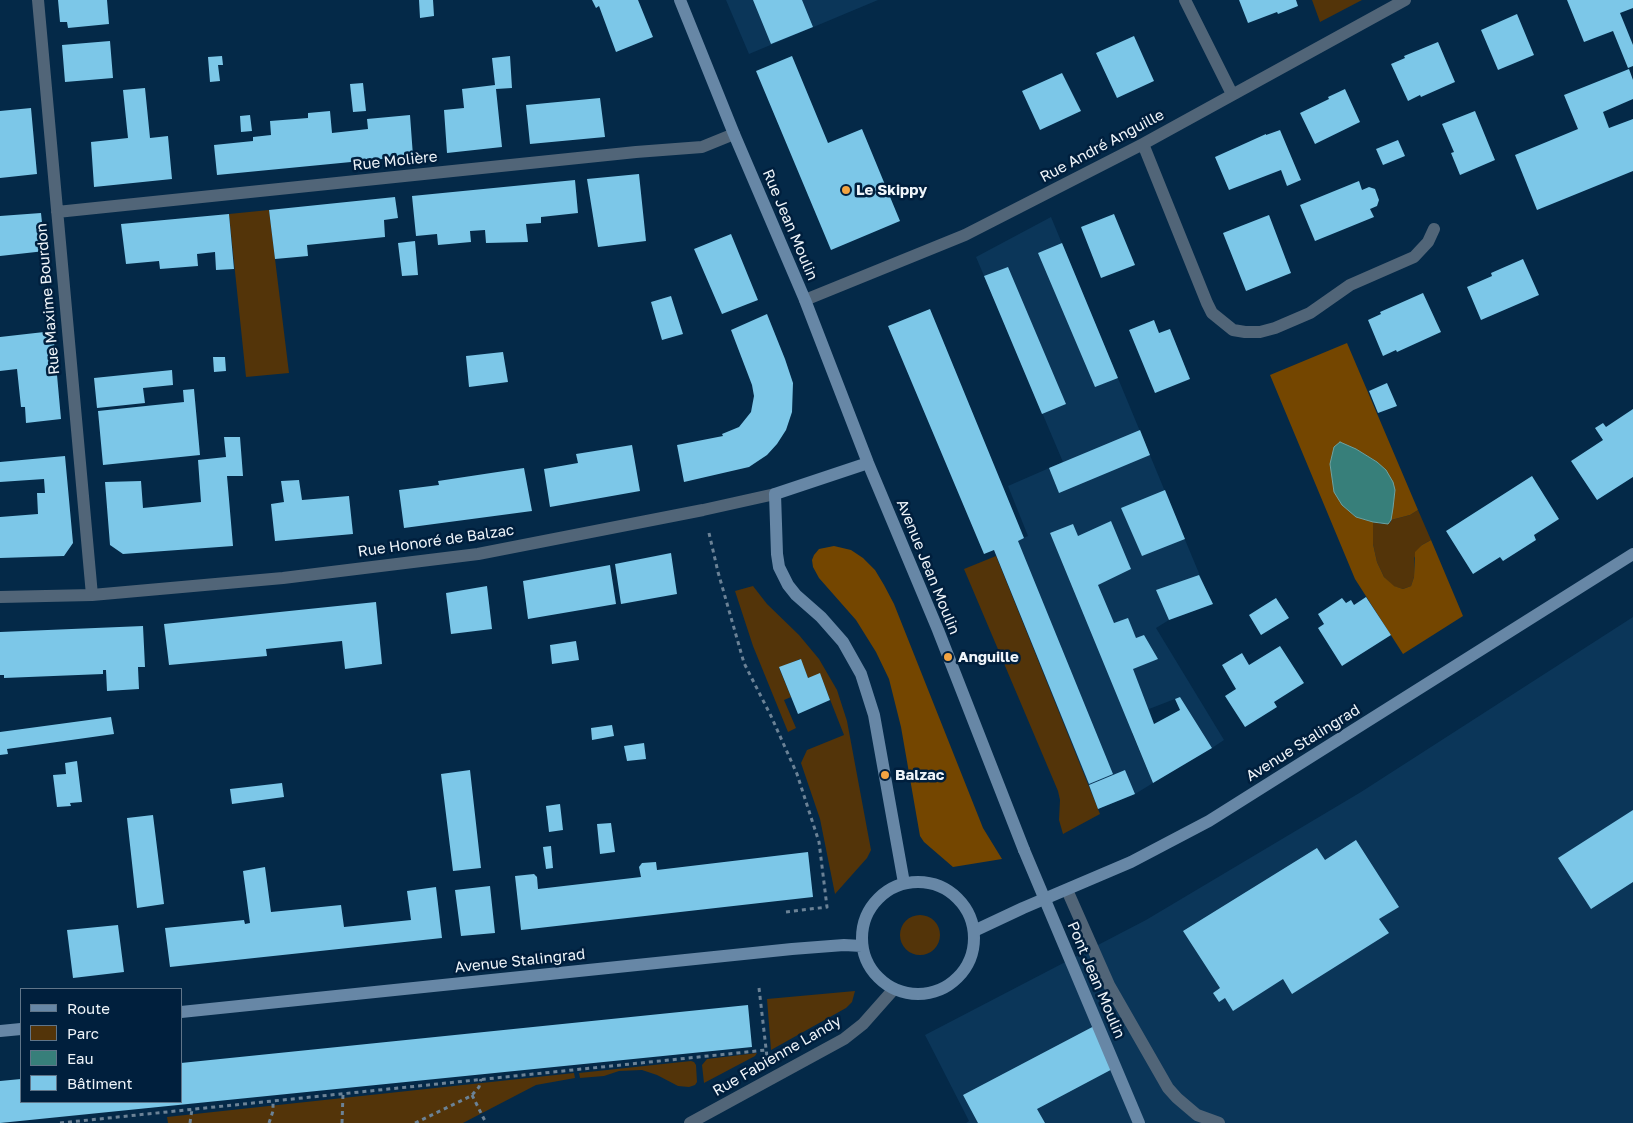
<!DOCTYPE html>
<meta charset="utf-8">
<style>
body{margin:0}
#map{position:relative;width:1633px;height:1123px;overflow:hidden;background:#042948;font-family:"Golos Text",sans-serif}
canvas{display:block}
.legend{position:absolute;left:20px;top:988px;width:162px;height:115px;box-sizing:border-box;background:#001f3d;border:1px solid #607589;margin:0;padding:6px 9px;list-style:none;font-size:15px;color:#eff5fa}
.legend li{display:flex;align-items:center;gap:10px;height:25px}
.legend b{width:25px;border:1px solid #607589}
</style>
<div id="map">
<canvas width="1633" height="1123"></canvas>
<ul class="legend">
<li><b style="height:6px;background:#6787a6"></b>Route</li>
<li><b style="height:14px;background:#533409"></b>Parc</li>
<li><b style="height:14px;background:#377f7a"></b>Eau</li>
<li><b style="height:14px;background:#7cc7e8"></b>Bâtiment</li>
</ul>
</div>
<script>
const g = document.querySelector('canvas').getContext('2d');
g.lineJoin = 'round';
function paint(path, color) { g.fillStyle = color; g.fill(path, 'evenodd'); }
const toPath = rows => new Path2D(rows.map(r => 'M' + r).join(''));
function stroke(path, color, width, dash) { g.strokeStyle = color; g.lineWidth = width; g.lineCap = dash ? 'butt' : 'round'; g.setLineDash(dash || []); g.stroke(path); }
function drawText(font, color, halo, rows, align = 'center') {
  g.font = font + ' "Golos Text",sans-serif'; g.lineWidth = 5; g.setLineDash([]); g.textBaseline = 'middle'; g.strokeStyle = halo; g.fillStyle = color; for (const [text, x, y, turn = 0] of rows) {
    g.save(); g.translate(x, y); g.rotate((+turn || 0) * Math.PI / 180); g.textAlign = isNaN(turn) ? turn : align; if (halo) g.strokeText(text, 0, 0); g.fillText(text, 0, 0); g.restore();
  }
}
const built = toPath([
 [726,0,878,0,749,54],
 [1051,217,1208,595,1213,604,1169,620,1156,628,1224,740,1212,748,1180,697,1149,709,1154,724,1132,733,1153,783,1135,794,1098,809,994,550,1028,536,1008,486,1063,462,976,257],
 [1633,617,1633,1123,966,1123,969,1121,925,1035,1146,920,1361,792]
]);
const green = toPath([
 [1312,0,1362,0,1320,22],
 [269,210,289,373,246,377,229,214],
 [1418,510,1431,540,1422,545,1414,558,1414,577,1411,586,1403,589,1393,586,1384,577,1377,562,1373,544,1373,522,1382,524,1391,522,1391,520,1410,515],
 [996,556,1100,814,1063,834,1059,820,1060,800,1058,791,964,569],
 [753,586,767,604,799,635,819,659,837,690,847,721,871,850,867,858,835,894,820,819,801,763,807,750,844,735,820,674,808,678,800,659,779,668,791,697,784,700,796,728,788,732,753,646,735,591],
 '900 935a20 20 0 1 1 40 0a20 20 0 1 1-40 0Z',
 [855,991,852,1002,846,1008,771,1050,767,999],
 [757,1053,755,1056,704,1083,702,1065,707,1059],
 [691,1061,694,1062,696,1065,697,1082,695,1085,689,1087,678,1086,657,1075,642,1070,619,1071,604,1076,580,1078,579,1073],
 [574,1073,575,1078,536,1085,463,1123,168,1123,167,1117]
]);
const forest = toPath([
 [1347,343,1418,510,1410,515,1391,520,1395,490,1377,462,1356,449,1342,505,1356,517,1373,522,1373,544,1377,562,1384,577,1394,586,1403,589,1411,586,1414,577,1415,552,1422,545,1431,540,1463,616,1403,654,1355,579,1270,375],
 [834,546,851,550,863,558,875,570,884,585,894,604,983,828,1002,859,953,867,924,842,920,836,901,727,889,679,876,652,856,620,819,578,813,567,812,560,814,555,819,549]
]);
const water = toPath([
 [1340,442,1356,449,1377,462,1386,470,1393,482,1395,490,1393,508,1391,520,1388,524,1373,522,1356,517,1342,505,1334,492,1330,464,1334,447,1340,442]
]);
const building = toPath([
 [58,0,107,0,109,24,68,28,67,22,60,22],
 [419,0,433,0,434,16,420,18],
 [592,0,638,0,653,37,616,52,599,6,596,8],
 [753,0,802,0,813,27,771,44],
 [1239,0,1296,0,1298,6,1278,14,1277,12,1248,23],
 [1567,0,1633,0,1633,8,1620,13,1633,45,1633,66,1628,68,1613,31,1584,42],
 [1517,14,1534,55,1498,70,1481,30],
 [1134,36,1154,81,1117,98,1096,53],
 [110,41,113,78,65,82,62,45],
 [1438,42,1455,82,1421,97,1420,95,1408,101,1391,64,1405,58,1404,56],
 [222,56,223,65,218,65,220,81,210,82,208,57],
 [510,56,512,88,496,89,502,147,447,153,444,110,464,108,462,89,495,85,492,58],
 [792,56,828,143,862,129,900,221,831,250,756,71],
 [1629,69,1633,80,1633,99,1603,112,1609,128,1633,119,1633,171,1537,210,1515,155,1578,129,1564,95],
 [1062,73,1081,111,1040,130,1022,91],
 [363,83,366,111,353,112,350,84],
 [145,88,150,138,168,136,172,179,94,187,91,142,128,138,123,90],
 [1345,89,1360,122,1315,144,1300,113,1329,99,1328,97],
 [600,98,605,137,530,144,526,105],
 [31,108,37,174,0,178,0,111],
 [330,111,332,133,368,129,367,119,410,115,413,156,217,175,214,145,253,141,253,137,271,135,270,121,308,118,308,113],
 [1475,111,1495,160,1460,175,1451,153,1454,152,1442,124],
 [250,115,252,131,241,132,240,116],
 [1280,130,1301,180,1287,186,1281,170,1229,190,1215,157,1266,134,1266,135],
 [1398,140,1405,156,1383,165,1376,149],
 [639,174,646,241,598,247,587,179],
 [575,180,578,213,541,217,541,223,526,224,528,242,486,243,485,230,470,231,471,242,438,245,437,234,416,236,412,196],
 [1359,181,1362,190,1369,187,1375,189,1379,200,1377,206,1370,209,1374,217,1315,241,1300,205],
 [395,197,398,218,384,220,385,237,307,245,308,256,275,259,269,210],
 [41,213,45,251,0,256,0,216],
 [229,214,234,269,216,270,215,252,197,254,198,266,160,269,159,261,126,264,121,224],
 [1114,214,1135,265,1101,278,1081,227],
 [1269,215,1291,273,1246,291,1223,233],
 [731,234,758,300,722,314,694,249],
 [415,241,418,275,402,276,398,243],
 [1062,243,1118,378,1095,387,1038,253],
 [1523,259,1539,295,1481,320,1467,287,1492,276,1491,273],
 [1008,267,1066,404,1042,414,984,276],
 [1423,293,1441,332,1397,352,1396,350,1383,356,1368,320,1381,314,1380,312],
 [671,296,683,334,662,340,651,302],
 [930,309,1024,538,1018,541,1113,774,1089,784,994,550,984,554,888,326],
 [767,314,785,359,793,383,792,412,786,430,777,444,767,455,749,467,684,482,677,445,723,436,722,434,739,427,751,412,754,396,752,385,731,330],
 [1154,320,1159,333,1170,329,1190,379,1155,393,1129,330],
 [53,331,61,419,26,423,25,407,21,407,17,369,0,371,0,337],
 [503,352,508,382,469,387,466,356],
 [213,357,225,357,226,371,214,372],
 [172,370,173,385,143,388,145,403,97,408,94,378],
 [1387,383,1397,406,1378,413,1369,391],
 [194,389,200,455,103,465,98,411,184,402,183,390],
 [1633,409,1633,477,1597,500,1571,461,1603,440,1595,428,1603,423,1606,427],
 [1140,430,1150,455,1059,493,1049,468],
 [224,437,240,437,243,476,227,476,233,546,123,554,110,545,105,482,141,481,143,508,201,502,198,460,226,457],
 [632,445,640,491,550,507,544,469,578,463,576,454],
 [65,456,73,543,64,556,0,558,0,517,38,514,37,493,45,493,44,479,0,482,0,462],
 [524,468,532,511,404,528,399,490,439,485,438,481],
 [1532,476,1559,519,1534,535,1536,540,1503,561,1500,557,1473,574,1446,531],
 [299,480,302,500,349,496,353,534,275,541,271,504,284,502,281,481],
 [1165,490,1185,539,1142,556,1121,508],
 [1111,521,1131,569,1098,585,1114,623,1128,618,1136,638,1144,635,1158,659,1133,669,1154,724,1180,710,1175,699,1180,697,1212,748,1153,783,1050,533,1073,524,1078,536],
 [671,553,677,594,621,604,615,564],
 [610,565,616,604,528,619,523,581],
 [1199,575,1213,604,1169,620,1156,590],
 [487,586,492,629,451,634,446,593],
 [1366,597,1391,635,1342,666,1318,628,1324,624,1318,614,1342,598,1346,603,1351,600,1354,605],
 [1276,598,1289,618,1261,635,1249,615],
 [376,602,382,664,345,669,342,641,266,649,267,656,169,665,164,624],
 [143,626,145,667,138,667,139,689,107,691,106,670,103,670,103,674,4,678,4,675,0,675,0,632],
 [576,641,579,660,552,664,550,645],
 [1280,646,1304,683,1274,702,1277,707,1245,727,1225,696,1236,689,1222,665,1242,653,1249,665],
 [801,659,808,678,820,673,830,700,798,714,779,667],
 [111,717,114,734,7,749,8,754,0,755,0,732],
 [612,725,614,736,592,740,591,728],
 [644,743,646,759,627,761,624,746],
 [77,761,82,802,70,803,71,806,57,807,53,775,66,774,65,763],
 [470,770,481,868,453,871,441,774],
 [1125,770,1135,794,1098,809,1089,785],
 [282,783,284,797,232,804,230,789],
 [560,804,563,830,549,832,546,806],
 [1633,810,1633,882,1591,909,1558,858],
 [153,815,164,904,137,908,127,818],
 [611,823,615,852,600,854,597,824],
 [1356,840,1399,907,1379,919,1389,933,1292,994,1283,979,1233,1011,1225,998,1219,1002,1213,993,1220,988,1183,931,1317,848,1325,860],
 [551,846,553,868,546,869,543,847],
 [808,852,813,897,521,930,515,876,534,874,537,877,538,889,641,877,639,867,642,863,656,862,657,870],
 [265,867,271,912,341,905,344,927,411,920,407,891,436,887,442,938,170,967,165,928,244,920,245,924,250,923,243,871],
 [490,886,495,933,461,936,455,890],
 [118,925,124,972,73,978,67,930],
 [748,1005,752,1047,0,1123,0,1081,21,1079,21,1102,181,1102,181,1063],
 [1098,1024,1120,1065,1037,1109,1045,1123,978,1123,963,1095]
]);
const path = toPath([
 [709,533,718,572,744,663,771,716,797,774,819,842,827,907,786,912],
 [759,988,767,1057],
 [472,1095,486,1123],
 [60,1123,766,1050],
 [190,1123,192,1109],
 [269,1123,273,1111,273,1101],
 [342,1123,343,1094],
 [415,1123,471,1096,479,1087,481,1079]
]);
const lane = toPath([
 [1067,890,1109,985,1168,1088,1177,1098,1197,1115,1219,1123]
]);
const street = toPath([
 [38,0,92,595],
 [1185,0,1232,94],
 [1143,144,1207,303,1212,313,1233,330,1245,332,1260,332,1275,328,1310,313,1350,285,1414,257,1428,242,1434,229],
 [57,212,636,152,702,147,734,134],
 [805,300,965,235,1143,144,1405,0],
 [0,597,92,595,283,578,478,554,703,510,775,494],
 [690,1123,844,1039,863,1024,894,989]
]);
const secondary = toPath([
 [680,0,734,134,805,300,868,463,938,630,1024,850],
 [868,463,775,494,777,554,779,567,788,585,796,595,821,617,843,642,861,674,874,715,904,883],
 '862 938a56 56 0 1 1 112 0a56 56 0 1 1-112 0Z',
 [974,931,1023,908,1131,862,1209,821,1633,554],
 [181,1012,792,949,844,945,862,946],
 [0,1031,21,1029]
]);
const secondaryBridge = toPath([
 [1024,850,1139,1123]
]);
const markers = [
 [846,190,5,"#f3a442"],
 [948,657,5,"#f3a442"],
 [885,775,5,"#f3a442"]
];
const streetNames = [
 ["Rue André Anguille",1102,146,-28],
 ["Rue Molière",395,161,-6],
 ["Rue Jean Moulin",790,225,67],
 ["Rue Maxime Bourdon",48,299,-95],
 ["Rue Honoré de Balzac",436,541,-8],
 ["Avenue Jean Moulin",928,567,68],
 ["Avenue Stalingrad",1303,743,-32],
 ["Avenue Stalingrad",520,961,-6],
 ["Pont Jean Moulin",1096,980,67],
 ["Rue Fabienne Landy",777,1056,-30]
];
const poiNames = [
 ["Le Skippy",856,190],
 ["Anguille",958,657],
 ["Balzac",895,775]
];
paint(built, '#0b3659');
paint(green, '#533409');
paint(forest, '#744600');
paint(water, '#377f7a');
stroke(water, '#6ea2a0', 1);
paint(building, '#7cc7e8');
stroke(path, '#6b8296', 3, [4, 4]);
stroke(lane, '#516578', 12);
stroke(street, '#516578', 12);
stroke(secondary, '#6787a6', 12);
stroke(secondaryBridge, '#6787a6', 12);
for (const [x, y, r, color] of markers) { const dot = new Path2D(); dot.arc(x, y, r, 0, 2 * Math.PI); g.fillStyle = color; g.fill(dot); stroke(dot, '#001f3d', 2); }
drawText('15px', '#eff5fa', '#001f3d', streetNames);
drawText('bold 15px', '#eff5fa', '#001f3d', poiNames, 'left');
</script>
